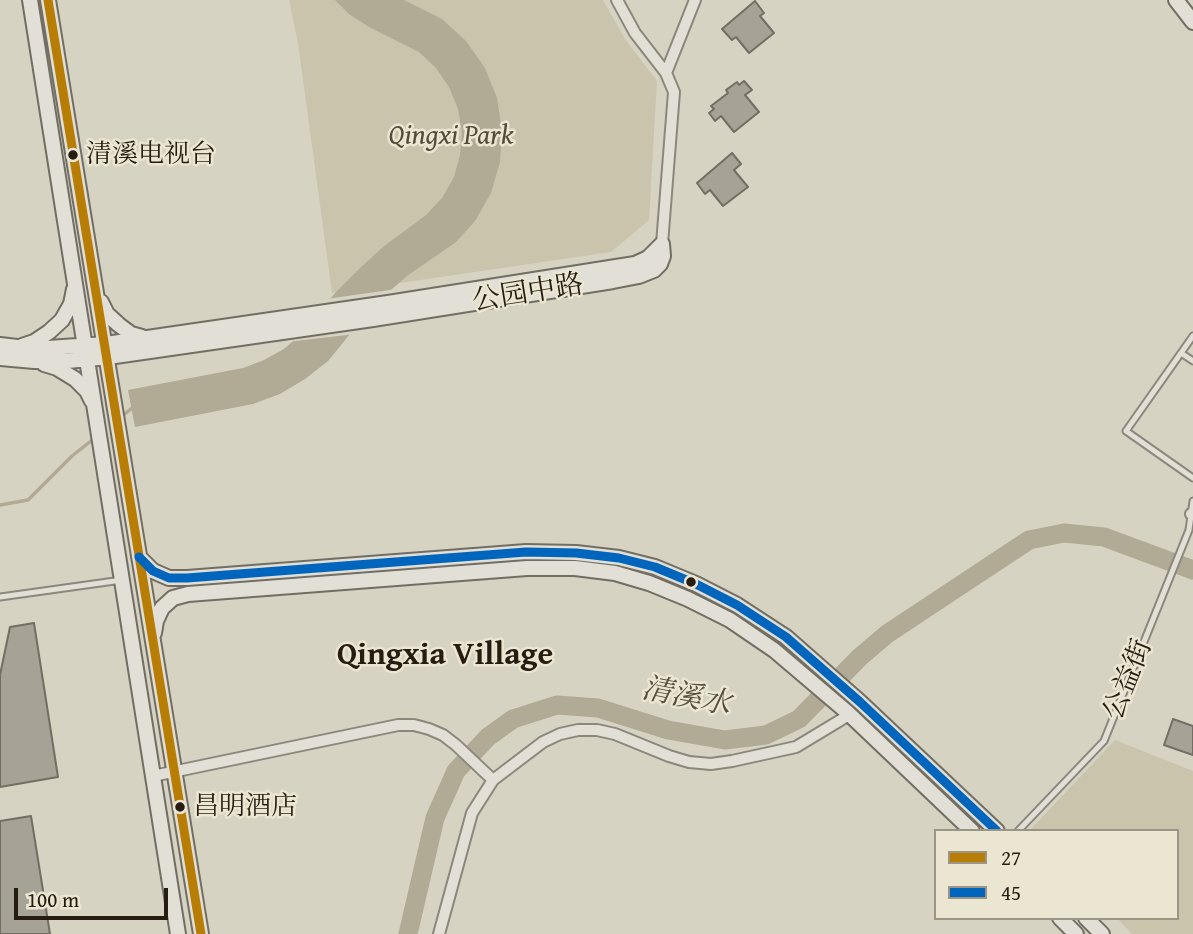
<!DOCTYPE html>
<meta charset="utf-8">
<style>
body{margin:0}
#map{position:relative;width:1193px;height:934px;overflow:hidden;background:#d7d3c2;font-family:"Gentium Book Plus",serif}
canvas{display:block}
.legend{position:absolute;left:934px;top:829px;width:245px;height:91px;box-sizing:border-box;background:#ebe6d2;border:2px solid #9c9585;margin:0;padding:9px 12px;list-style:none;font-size:21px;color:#261c11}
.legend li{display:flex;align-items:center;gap:14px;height:35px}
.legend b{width:35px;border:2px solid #9c9585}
.scale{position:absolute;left:14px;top:888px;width:154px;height:32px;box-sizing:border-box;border:4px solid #261c11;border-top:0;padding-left:9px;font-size:21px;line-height:24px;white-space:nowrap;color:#261c11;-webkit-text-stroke:5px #ebe6d2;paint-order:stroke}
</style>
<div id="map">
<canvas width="1193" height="934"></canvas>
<ul class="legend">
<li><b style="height:9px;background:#b87d05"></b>27</li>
<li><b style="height:9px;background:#0065bd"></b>45</li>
</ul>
<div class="scale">100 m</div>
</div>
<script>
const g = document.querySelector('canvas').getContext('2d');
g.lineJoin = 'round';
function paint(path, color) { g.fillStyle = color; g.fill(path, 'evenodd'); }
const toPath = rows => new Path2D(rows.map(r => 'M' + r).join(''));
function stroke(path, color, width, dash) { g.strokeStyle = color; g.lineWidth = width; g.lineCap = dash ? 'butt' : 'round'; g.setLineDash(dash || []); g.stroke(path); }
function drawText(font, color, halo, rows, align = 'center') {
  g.font = font + ' "Gentium Book Plus","Noto Serif SC",serif'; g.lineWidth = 5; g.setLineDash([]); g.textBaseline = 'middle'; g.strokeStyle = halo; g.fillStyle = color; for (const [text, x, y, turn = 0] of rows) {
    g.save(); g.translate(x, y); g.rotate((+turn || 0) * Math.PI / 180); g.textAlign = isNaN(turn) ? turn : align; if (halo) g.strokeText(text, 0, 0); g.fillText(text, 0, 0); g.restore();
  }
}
const green = toPath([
 [289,0,603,0,625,39,657,81,649,220,611,252,332,293,298,43],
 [1115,740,1193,771,1193,934,1132,934,1117,918,1177,918,1177,831,1032,831,1031,829]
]);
const water = toPath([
 [335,0,404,0,442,19,466,41,485,68,497,98,502,130,500,162,491,193,475,221,456,242,407,276,385,295,364,317,328,361,305,379,280,394,253,404,135,427,128,390,243,368,264,360,284,349,301,334,336,292,359,269,383,247,426,215,442,198,454,177,460,155,462,132,458,109,449,87,436,68,419,52,369,27,349,14]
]);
const pier = toPath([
 [397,289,367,319,355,334,287,342,299,332,326,299]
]);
const stream = toPath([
 [121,417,132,408,135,408],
 [0,505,28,500,72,456,96,437]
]);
const river = toPath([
 [408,934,435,818,456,771,488,737,513,719,557,705,598,708,668,730,725,740,766,735,799,719,860,657,887,634,1029,540,1064,533,1104,537,1193,570]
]);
const building = toPath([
 [755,1,764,13,760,16,774,33,749,53,736,37,732,40,722,29,755,1],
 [744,81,752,90,745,95,759,112,734,132,721,116,715,121,709,113,714,109,711,106,728,93,726,90,737,82,739,85,744,81],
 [732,153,741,164,734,170,748,187,723,206,710,190,705,194,697,183,732,153],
 [34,623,58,777,0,787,0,675,10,627,34,623],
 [1173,719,1193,726,1193,755,1164,745,1173,719],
 [31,816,50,934,0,934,0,821,31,816]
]);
const lane = toPath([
 [1193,336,1126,431,1193,478],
 [1181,353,1193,361],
 [0,597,122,580],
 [1018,831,1104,741,1189,530,1193,501]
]);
const street = toPath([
 [617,0,635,33,666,73,674,92,662,244],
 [666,73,695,0],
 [1191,514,1193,515],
 [153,776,398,725,414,725,429,729,443,735,456,745,493,780],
 [439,934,472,813,493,780,543,742,560,734,578,730,597,730,615,734,669,756,689,762,711,764,732,761,796,747,849,715]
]);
const secondary = toPath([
 [30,0,178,934],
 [48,0,201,934],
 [1176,0,1193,22],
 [101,302,107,314,119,325,131,334,142,337],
 [0,345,34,349,106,344,388,303,635,264,648,258,662,244],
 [22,346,34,342,49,332,62,320,71,304,74,289],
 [0,358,34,361,68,361,108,357,373,319,613,281,639,276,654,270,660,264,663,256,662,244],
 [44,364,57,368,75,379,87,391,92,401],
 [139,557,153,571,169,578,187,578,526,552,576,553,619,558,655,567,696,584,737,605,786,637,860,702,997,831],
 [154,633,156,621,162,608,173,598,188,594,527,568,575,568,615,573,649,583,688,599,730,620,774,650,847,712,972,831],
 [1060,918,1076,934],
 [1086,918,1102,934]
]);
const bus1 = toPath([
 [48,0,201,934]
]);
const bus2 = toPath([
 [139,557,153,571,169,578,187,578,526,552,576,553,619,558,655,567,696,584,737,605,786,637,860,702,997,831]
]);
const markers = [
 [73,155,6,"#261c11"],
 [691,582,6,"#261c11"],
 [180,807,6,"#261c11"]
];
const busNames = [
 ["清溪电视台",86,155],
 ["昌明酒店",193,807]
];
const parkNames = [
 ["Qingxi Park",451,137]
];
const streetNames = [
 ["公园中路",528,294,-9],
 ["公益街",1129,680,-68]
];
const waterNames = [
 ["清溪水",686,698,11]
];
const quarterNames = [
 ["Qingxia Village",445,656]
];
paint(green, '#cac4ad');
paint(water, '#b1aa94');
paint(pier, '#d7d3c2');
stroke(stream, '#b1aa94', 3.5);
stroke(river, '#b1aa94', 19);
paint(building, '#a6a296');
stroke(building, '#726e64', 2);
stroke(lane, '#8b877c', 9);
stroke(street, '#8b877c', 14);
stroke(secondary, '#726e64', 18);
stroke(lane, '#e1dfd6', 5);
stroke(street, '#e1dfd6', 10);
stroke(secondary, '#e1dfd6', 14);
stroke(bus1, '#b87d05', 9);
stroke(bus2, '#0065bd', 9);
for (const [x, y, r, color] of markers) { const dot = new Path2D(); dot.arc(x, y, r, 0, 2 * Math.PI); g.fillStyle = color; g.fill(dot); stroke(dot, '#ebe6d2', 2.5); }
drawText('26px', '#261c11', '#ebe6d2', busNames, 'left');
drawText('italic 28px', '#544b3b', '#ebe6d2', parkNames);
drawText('28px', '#261c11', '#ebe6d2', streetNames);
drawText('italic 30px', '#574e3d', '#ebe6d2', waterNames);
drawText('bold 32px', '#261c11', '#ebe6d2', quarterNames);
</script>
